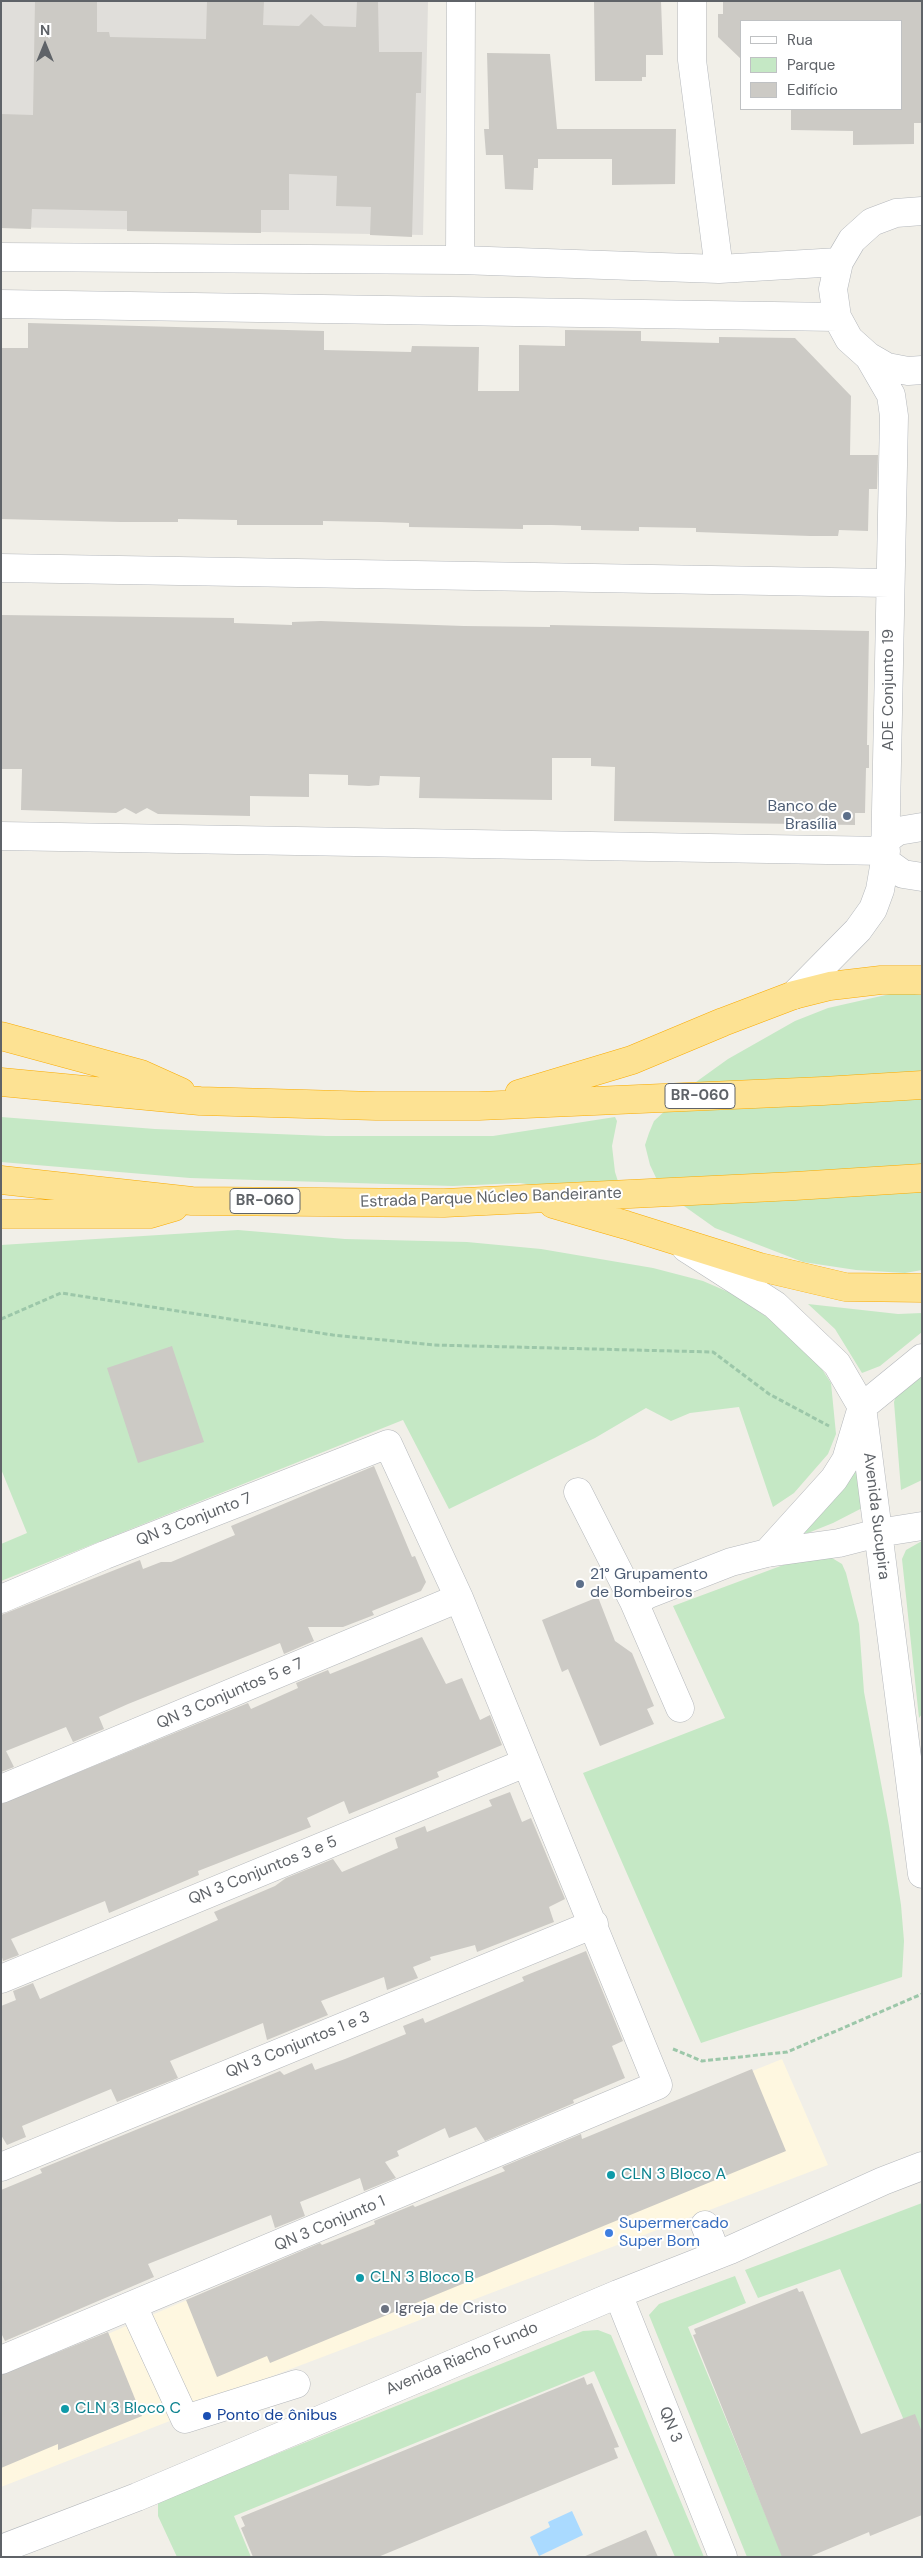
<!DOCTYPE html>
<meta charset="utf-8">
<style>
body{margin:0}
#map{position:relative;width:923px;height:2558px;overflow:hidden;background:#f1efe8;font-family:"DM Sans",sans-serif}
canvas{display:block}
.frame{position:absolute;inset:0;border:2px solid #5f6368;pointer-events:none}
.legend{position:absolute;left:740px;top:20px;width:162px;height:90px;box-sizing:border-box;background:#fff;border:1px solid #bfc1c3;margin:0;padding:6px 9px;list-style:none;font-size:15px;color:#5f6368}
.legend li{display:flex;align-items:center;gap:10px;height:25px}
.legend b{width:25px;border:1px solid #bfc1c3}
.north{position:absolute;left:20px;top:20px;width:50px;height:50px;-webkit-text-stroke:4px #fff;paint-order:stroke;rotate:0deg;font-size:14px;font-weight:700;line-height:20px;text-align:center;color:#5f6368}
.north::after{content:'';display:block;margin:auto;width:18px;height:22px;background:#5f6368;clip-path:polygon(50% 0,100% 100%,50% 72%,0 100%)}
</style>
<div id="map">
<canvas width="923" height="2558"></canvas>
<div class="frame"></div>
<ul class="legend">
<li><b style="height:6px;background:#fff"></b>Rua</li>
<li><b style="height:14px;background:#c5e8c5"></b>Parque</li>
<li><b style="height:14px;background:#cccac5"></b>Edifício</li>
</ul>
<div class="north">N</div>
</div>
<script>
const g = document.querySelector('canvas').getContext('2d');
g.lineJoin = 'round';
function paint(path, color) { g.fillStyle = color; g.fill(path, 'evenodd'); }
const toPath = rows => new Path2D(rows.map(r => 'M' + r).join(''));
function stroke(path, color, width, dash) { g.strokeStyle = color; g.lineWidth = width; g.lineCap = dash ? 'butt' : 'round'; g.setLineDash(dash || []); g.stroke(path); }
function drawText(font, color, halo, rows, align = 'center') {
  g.font = font + ' "DM Sans",sans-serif'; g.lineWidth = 4; g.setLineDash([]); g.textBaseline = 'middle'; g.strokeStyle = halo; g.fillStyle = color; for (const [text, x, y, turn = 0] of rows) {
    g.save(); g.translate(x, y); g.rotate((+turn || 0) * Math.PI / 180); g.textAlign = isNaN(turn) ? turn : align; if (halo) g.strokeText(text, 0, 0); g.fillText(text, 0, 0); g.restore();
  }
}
const commercial = toPath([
 [782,2059,828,2165,225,2394,226,2399,1,2487,1,2380,175,2305]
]);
const industrial = toPath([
 [1,1,428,1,423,235,1,227]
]);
const green = toPath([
 [899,992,922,995,922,1270,905,1273,856,1270,803,1262,715,1228,684,1206,658,1182,650,1165,645,1145,649,1133,654,1121,696,1082,728,1059,795,1021,828,1008],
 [1,1117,155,1129,326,1136,493,1136,615,1117,617,1121,612,1146,615,1172,624,1200,520,1183,453,1186,190,1178,1,1162],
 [238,1230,345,1239,467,1242,541,1249,653,1268,703,1281,733,1294,805,1343,831,1383,836,1434,828,1454,794,1493,773,1507,739,1407,690,1413,671,1421,646,1408,595,1438,449,1509,403,1420,1,1581,1,1544,27,1533,1,1469,1,1245],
 [808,1304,898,1314,922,1313,922,1332,880,1366,862,1373,835,1329],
 [922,1369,922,1480,901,1490,894,1402,898,1389],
 [860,1456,868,1505,833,1523,808,1533,793,1535,815,1519,830,1504,843,1487],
 [922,1541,922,1714,919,1718,902,1559,906,1550],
 [827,1555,842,1564,846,1573,859,1624,864,1692,889,1826,901,1905,904,1941,902,1977,701,2043,583,1773,725,1718,673,1606,786,1564],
 [922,2203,922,2481,901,2427,903,2418,840,2269,758,2298,745,2270],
 [735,2276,746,2303,688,2327,783,2557,747,2557,649,2315,659,2304],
 [598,2330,611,2335,704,2557,675,2557,594,2371,234,2516,251,2557,177,2557,158,2516,158,2503,167,2498,583,2331]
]);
const water = toPath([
 [572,2511,583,2535,539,2556,530,2537,550,2527,548,2522]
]);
const building = toPath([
 [35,1,97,1,97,32,109,32,110,37,206,39,207,1,264,1,263,25,299,26,311,14,324,26,356,27,357,1,378,1,379,52,422,52,421,93,416,93,412,237,370,235,371,207,336,206,337,176,289,174,289,210,261,210,261,233,127,231,127,211,32,209,31,229,1,228,1,114,33,115],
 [594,1,661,1,663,55,646,55,646,77,642,77,642,81,595,81],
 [723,1,922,1,922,123,914,123,914,144,853,145,853,131,791,130,791,109,902,109,902,21,742,21,742,60,718,37,718,14,723,14],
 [487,53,550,54,557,129,676,129,675,184,612,185,612,159,538,159,538,168,534,168,533,190,505,189,503,155,486,155,484,129,489,129],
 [28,323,324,331,324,350,411,352,412,346,479,347,478,391,519,391,519,345,565,346,565,330,641,331,641,341,719,343,719,337,795,338,851,396,850,455,878,455,877,489,869,489,868,531,839,530,838,536,810,536,696,532,696,528,639,527,639,531,581,530,581,526,552,525,523,525,523,529,409,527,409,523,380,522,323,521,323,525,237,525,237,520,178,519,178,522,121,522,1,519,1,348,28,348],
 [1,615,234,618,234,623,292,625,292,622,321,621,464,626,550,627,550,625,869,631,867,745,869,745,869,768,866,768,865,813,855,813,855,825,614,821,615,767,591,766,591,758,552,758,552,800,419,798,420,777,380,776,379,785,369,786,348,785,348,775,309,774,309,797,250,796,250,816,158,814,147,808,136,814,125,808,116,813,21,810,22,769,1,769],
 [172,1346,204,1442,138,1463,107,1368],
 [374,1466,412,1557,415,1556,426,1582,421,1591,372,1611,374,1615,343,1627,308,1627,314,1641,284,1654,280,1643,128,1704,99,1717,104,1729,73,1742,66,1727,6,1751,14,1767,1,1772,1,1615,140,1560,143,1569,161,1562,171,1562,235,1535,231,1526],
 [598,1597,615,1641,632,1653,654,1706,647,1709,654,1724,600,1746,568,1669,562,1672,542,1620],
 [422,1637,446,1684,462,1678,480,1720,490,1715,502,1745,437,1772,439,1777,349,1814,344,1801,307,1818,311,1827,198,1871,199,1875,109,1913,105,1901,11,1939,19,1955,3,1961,1,1954,1,1804,248,1703,251,1709,298,1688,296,1683,328,1670,330,1674],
 [510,1792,522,1822,531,1818,565,1899,549,1907,554,1922,477,1952,475,1945,430,1957,431,1960,413,1967,418,1978,387,1990,384,1977,321,2001,328,2015,267,2040,263,2023,170,2061,178,2078,117,2102,111,2089,22,2126,26,2137,7,2145,1,2135,1,2006,16,2000,13,1991,33,1983,40,1999,218,1920,214,1912,275,1886,286,1878,333,1859,342,1872,398,1848,395,1838,425,1826,427,1832,492,1806,489,1800],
 [586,1951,623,2041,612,2046,625,2078,573,2100,574,2103,485,2141,476,2127,449,2138,445,2128,397,2151,399,2156,385,2162,396,2178,364,2191,360,2178,300,2202,305,2216,275,2228,271,2215,148,2264,154,2277,5,2341,1,2333,1,2190,42,2173,40,2169,280,2071,284,2075,312,2063,315,2070,345,2059,406,2034,403,2026,423,2018,425,2023,524,1981,522,1977],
 [752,2069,786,2151,270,2363,267,2356,217,2377,186,2300,320,2243,322,2245,375,2224,374,2221,413,2205,415,2207,505,2171,502,2167,581,2134,582,2139],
 [797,2288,799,2292,803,2291,861,2434,915,2414,922,2432,922,2515,870,2536,869,2532,809,2557,782,2557,693,2335,696,2334,694,2329],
 [108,2332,142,2416,58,2450,58,2444,1,2468,1,2375],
 [584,2377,587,2385,592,2383,619,2447,614,2448,618,2458,378,2557,253,2557,241,2528,245,2526,241,2517],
 [646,2530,658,2557,583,2557]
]);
const path = toPath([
 [1,1319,61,1293,333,1335,434,1345,713,1352,769,1394,829,1426],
 [673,2049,702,2061,787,2052,922,1994]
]);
const minor = toPath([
 [692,1,692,60,719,269],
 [922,211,896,213,872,222,852,240,839,262,833,289,837,317,849,339,868,356,887,367,908,371,922,370],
 [1,257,460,260,719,269,839,262],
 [460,260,461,1],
 [1,304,837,317],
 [1,568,889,583],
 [1,836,886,851],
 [887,839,898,831,922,827],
 [885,861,903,874,922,877],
 [794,995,858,930,873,909,880,890,885,861,894,416,891,395,869,357],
 [686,1248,775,1305,837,1364,862,1407,922,1874],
 [578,1492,634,1602],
 [767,1553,834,1479,846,1460,862,1407,922,1358],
 [1,1599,105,1555,388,1444,459,1598,658,2085,1,2360],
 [680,1708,634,1602,649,1594,731,1562,767,1553,839,1543,878,1533,922,1526],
 [1,1789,459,1598],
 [1,1979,525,1763],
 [1,2167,594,1924],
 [705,2225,717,2255],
 [618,2294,723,2557],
 [133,2306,185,2419,296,2384],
 [1,2549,137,2497,618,2294,730,2250,883,2181,922,2166]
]);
const highway = toPath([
 [1,1036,141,1074,181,1092],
 [1,1082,200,1101,376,1106,479,1106,823,1091,922,1085],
 [519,1094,632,1060,723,1022,794,995,830,986,881,980,922,980],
 [1,1180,192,1201,444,1203,795,1186,922,1178],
 [553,1204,626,1225,760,1267,845,1287,922,1288],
 [1,1214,150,1214,174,1207]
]);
const markers = [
 [847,816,5,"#5c6f8a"],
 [580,1584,5,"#5c6f8a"],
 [611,2175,5,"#0f9aa8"],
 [609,2233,5,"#3f7fe0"],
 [360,2278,5,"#0f9aa8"],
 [385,2309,5,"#6b7280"],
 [65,2409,5,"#0f9aa8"],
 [207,2416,5,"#1a4fb4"]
];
const shields = [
 [700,1096,70],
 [265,1201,70]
];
const shieldNames = [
 ["BR-060",700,1096],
 ["BR-060",265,1201]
];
const streetNames = [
 ["ADE Conjunto 19",889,690,-90],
 ["Estrada Parque Núcleo Bandeirante",491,1198,-2],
 ["Avenida Sucupira",876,1516,83],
 ["QN 3 Conjunto 7",194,1520,-21],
 ["QN 3 Conjuntos 5 e 7",230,1694,-23],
 ["QN 3 Conjuntos 3 e 5",263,1871,-22],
 ["QN 3 Conjuntos 1 e 3",298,2045,-22],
 ["QN 3 Conjunto 1",330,2224,-23],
 ["Avenida Riacho Fundo",462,2359,-23],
 ["QN 3",670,2425,68]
];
const serviceNames = [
 ["Banco de",837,807],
 ["Brasília",837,825],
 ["21° Grupamento",590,1575,"left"],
 ["de Bombeiros",590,1593,"left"]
];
const cultureNames = [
 ["CLN 3 Bloco A",621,2175],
 ["CLN 3 Bloco B",370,2278],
 ["CLN 3 Bloco C",75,2409]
];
const shopNames = [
 ["Supermercado",619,2224],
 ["Super Bom",619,2242]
];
const worshipNames = [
 ["Igreja de Cristo",395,2309]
];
const transitNames = [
 ["Ponto de ônibus",217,2416]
];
paint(commercial, '#fef7e0');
paint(industrial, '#e0deda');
paint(green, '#c5e8c5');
paint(water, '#aadaff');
paint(building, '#cccac5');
stroke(minor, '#b5b8bc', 29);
stroke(highway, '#f9ab00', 29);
stroke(path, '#9cc7a9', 3, [5, 2.5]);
stroke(minor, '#fff', 28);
stroke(highway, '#fde293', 28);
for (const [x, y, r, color] of markers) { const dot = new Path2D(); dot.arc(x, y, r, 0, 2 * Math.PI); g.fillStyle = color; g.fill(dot); stroke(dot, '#fff', 2); }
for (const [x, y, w] of shields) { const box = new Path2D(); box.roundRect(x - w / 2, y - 12.5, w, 25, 4); g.fillStyle = '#fff'; g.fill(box); stroke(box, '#5f6368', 1); }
drawText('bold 15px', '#5f6368', null, shieldNames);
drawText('16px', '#5f6368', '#fff', streetNames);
drawText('16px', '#4e5e75', '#fff', serviceNames, 'right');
drawText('16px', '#0d838f', '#fff', cultureNames, 'left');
drawText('16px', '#366cbe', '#fff', shopNames, 'left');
drawText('16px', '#5b616d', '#fff', worshipNames, 'left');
drawText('16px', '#164399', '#fff', transitNames, 'left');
</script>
